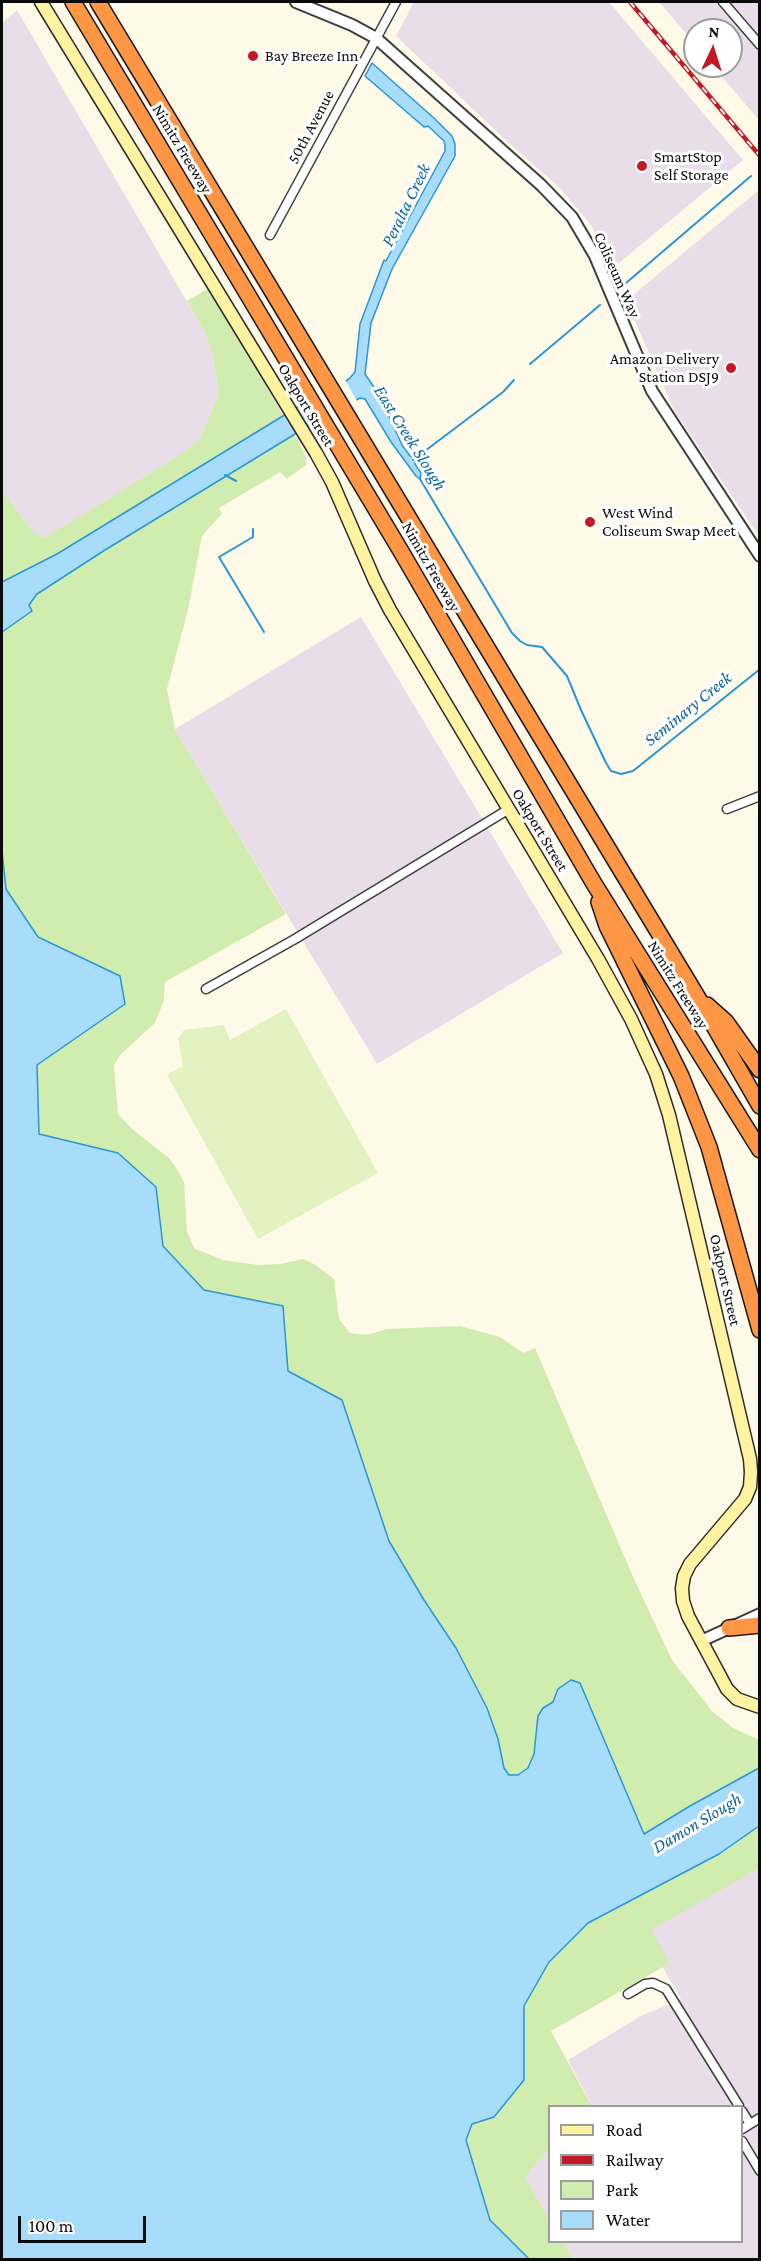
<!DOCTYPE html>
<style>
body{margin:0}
#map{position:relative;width:761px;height:2261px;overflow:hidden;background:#fffae7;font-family:"Crimson Pro",serif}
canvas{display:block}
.frame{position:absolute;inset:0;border:3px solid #0a0a0a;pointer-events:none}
.legend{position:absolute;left:548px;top:2105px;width:195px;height:138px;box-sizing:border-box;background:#fff;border:2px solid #9d9d9d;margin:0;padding:8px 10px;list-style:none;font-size:18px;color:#0a0a0a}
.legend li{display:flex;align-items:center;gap:12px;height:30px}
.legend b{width:30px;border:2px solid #9d9d9d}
.north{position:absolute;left:683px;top:18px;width:60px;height:60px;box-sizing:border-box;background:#fff;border:2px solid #9d9d9d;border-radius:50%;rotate:4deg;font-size:16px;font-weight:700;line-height:24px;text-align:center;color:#0a0a0a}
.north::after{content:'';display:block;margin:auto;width:21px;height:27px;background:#c31925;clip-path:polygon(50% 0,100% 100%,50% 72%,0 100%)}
.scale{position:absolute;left:18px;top:2216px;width:128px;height:27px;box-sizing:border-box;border:3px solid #0a0a0a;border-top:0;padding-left:8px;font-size:18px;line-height:21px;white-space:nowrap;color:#0a0a0a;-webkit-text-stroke:4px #fff;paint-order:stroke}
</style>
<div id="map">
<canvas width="761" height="2261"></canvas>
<div class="frame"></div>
<ul class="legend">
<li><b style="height:8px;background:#fff3a2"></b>Road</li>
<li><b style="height:8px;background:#c31925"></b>Railway</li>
<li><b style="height:16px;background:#d0ecae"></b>Park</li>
<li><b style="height:16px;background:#a7ddfb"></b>Water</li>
</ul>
<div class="north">N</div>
<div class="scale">100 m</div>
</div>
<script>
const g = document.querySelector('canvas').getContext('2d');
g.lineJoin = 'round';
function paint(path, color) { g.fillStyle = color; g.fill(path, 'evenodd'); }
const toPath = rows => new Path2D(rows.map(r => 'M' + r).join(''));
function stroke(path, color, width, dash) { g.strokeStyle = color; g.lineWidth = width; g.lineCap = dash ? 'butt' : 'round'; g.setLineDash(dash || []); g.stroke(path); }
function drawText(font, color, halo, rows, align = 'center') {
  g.font = font + ' "Crimson Pro",serif'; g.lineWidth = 6; g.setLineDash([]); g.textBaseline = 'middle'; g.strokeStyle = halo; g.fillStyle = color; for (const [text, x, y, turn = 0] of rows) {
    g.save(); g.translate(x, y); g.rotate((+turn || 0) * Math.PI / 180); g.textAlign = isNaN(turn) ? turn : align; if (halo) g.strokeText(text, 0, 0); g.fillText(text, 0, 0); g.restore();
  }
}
const industrial = toPath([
 [414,2,609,2,743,160,614,267,591,225,559,187,512,146,396,36],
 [659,2,759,2,759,120,713,66,731,66,731,30,695,30,695,44],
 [17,10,206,334,213,357,219,393,200,438,181,454,46,537,35,534,2,490,2,23],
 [759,190,759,536,675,412,626,301],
 [361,617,563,953,377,1064,175,729],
 [759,1864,759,2259,573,2259,563,2242,742,2242,742,2106,587,2106,590,2102,568,2060,641,2016,681,1999,639,1926],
 [549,2149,549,2219,525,2177]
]);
const green = toPath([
 [209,288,298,441,306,457,306,465,287,479,280,472,219,508,222,514,202,536,188,610,167,689,175,729,286,914,165,982,164,1000,155,1023,121,1054,114,1065,118,1114,132,1129,169,1158,177,1169,184,1182,187,1232,195,1249,223,1260,258,1265,281,1264,303,1259,314,1264,334,1279,339,1319,350,1333,366,1335,388,1329,460,1326,500,1337,523,1353,535,1348,634,1579,672,1660,712,1711,733,1728,759,1740,759,1868,651,1930,670,1963,551,2031,590,2103,587,2106,550,2106,549,2149,525,2177,549,2219,550,2242,563,2242,573,2259,2,2259,2,490,35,534,46,537,181,454,200,438,219,393,213,357,206,334,187,301]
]);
const pitch = toPath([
 [286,1009,378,1173,258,1239,167,1075,183,1066,178,1038,184,1030,224,1025,230,1040]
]);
const water = toPath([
 [372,63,435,119,452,136,455,144,455,156,392,269,371,323,365,374,380,396,402,445,410,456,415,458,415,464,421,473,420,479,416,476,391,442,365,399,360,398,305,428,105,550,37,594,29,605,32,611,2,632,2,582,57,554,296,408,349,379,355,372,360,324,384,260,386,261,445,151,445,146,444,141,428,126,424,127,365,76,372,63],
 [2,851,6,889,38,937,120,976,125,1004,37,1065,39,1134,118,1153,156,1187,163,1246,204,1290,283,1306,288,1371,342,1400,389,1541,424,1600,456,1648,487,1708,498,1739,504,1768,509,1775,518,1775,528,1768,534,1754,538,1716,543,1708,553,1702,558,1689,571,1680,580,1683,644,1834,690,1806,759,1768,759,1826,719,1854,588,1923,549,1962,524,2006,524,2080,494,2117,472,2124,466,2140,490,2220,529,2259,2,2259,2,851]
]);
const pier = toPath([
 [344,378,358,403,311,428,296,404]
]);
const stream = toPath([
 [619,289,751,176],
 [530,364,600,305],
 [413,460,503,392,514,380],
 [225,475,236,481],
 [420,479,512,633,520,641,527,645,542,647,567,676,581,710,606,763,611,771,621,774,633,771,760,669],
 [253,529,253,537,219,557,264,632]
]);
const minor = toPath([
 [723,2,760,45],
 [270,235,396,2],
 [727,809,760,796],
 [206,989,295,939,509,809],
 [628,1994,645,1984,653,1983,666,1989,739,2106],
 [742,2111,750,2124],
 [742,2129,760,2118],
 [742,2141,760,2171]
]);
const tertiary = toPath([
 [296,2,352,25,376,38,541,185,572,217,595,256,652,391,760,556],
 [701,1641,760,1614]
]);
const secondary = toPath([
 [41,2,316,453,332,482,375,581,390,610,598,959,631,1019,656,1074,669,1115,750,1459,751,1472,750,1487,745,1499,690,1564,684,1576,682,1588,683,1601,688,1616,727,1689,737,1699,760,1707]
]);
const motorway = toPath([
 [73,2,402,553,593,882,760,1150],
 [98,2,698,998,760,1106],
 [599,902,607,926,681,1076,709,1147,760,1330],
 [707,1005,726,1022,760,1070],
 [729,1628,760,1625]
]);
const rail = toPath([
 [630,2,760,156]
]);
const markers = [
 [253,56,6,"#c31925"],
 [642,166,6,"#c31925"],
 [731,368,6,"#c31925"],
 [590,522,6,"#c31925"]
];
const poiNames = [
 ["Bay Breeze Inn",265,56],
 ["SmartStop",654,157],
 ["Self Storage",654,175],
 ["Amazon Delivery",719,359,"right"],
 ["Station DSJ9",719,377,"right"],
 ["West Wind",602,513],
 ["Coliseum Swap Meet",602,531]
];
const streetNames = [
 ["50th Avenue",311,127,-62],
 ["Nimitz Freeway",182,149,59],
 ["Coliseum Way",617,275,66],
 ["Oakport Street",306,405,59],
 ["Nimitz Freeway",431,567,60],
 ["Oakport Street",540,830,59],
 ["Nimitz Freeway",678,985,58],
 ["Oakport Street",725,1280,77]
];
const waterNames = [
 ["Peralta Creek",406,205,-64],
 ["East Creek Slough",410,438,58],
 ["Seminary Creek",688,709,-39],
 ["Damon Slough",697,1823,-31]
];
paint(industrial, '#e9ddea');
paint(green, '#d0ecae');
paint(pitch, '#e2f2c1');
paint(water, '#a7ddfb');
stroke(water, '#2996d7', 1.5);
paint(pier, '#fffae7');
stroke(stream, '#2996d7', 2);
stroke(minor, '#3d3d3d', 11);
stroke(tertiary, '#3d3d3d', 14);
stroke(secondary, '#2c2c2c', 15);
stroke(motorway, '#1b1b1b', 18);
stroke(minor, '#fff', 8);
stroke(tertiary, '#fff', 10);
stroke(secondary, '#fff3a2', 12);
stroke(motorway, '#ff9645', 15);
stroke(rail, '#c31925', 4.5);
stroke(rail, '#fff', 2, [7]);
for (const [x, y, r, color] of markers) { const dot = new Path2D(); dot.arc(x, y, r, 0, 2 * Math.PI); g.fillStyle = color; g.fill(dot); stroke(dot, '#fff', 2); }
drawText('16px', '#0a0a0a', '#fff', poiNames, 'left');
drawText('16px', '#0a0a0a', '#fff', streetNames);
drawText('italic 18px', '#0c65a3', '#fff', waterNames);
</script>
